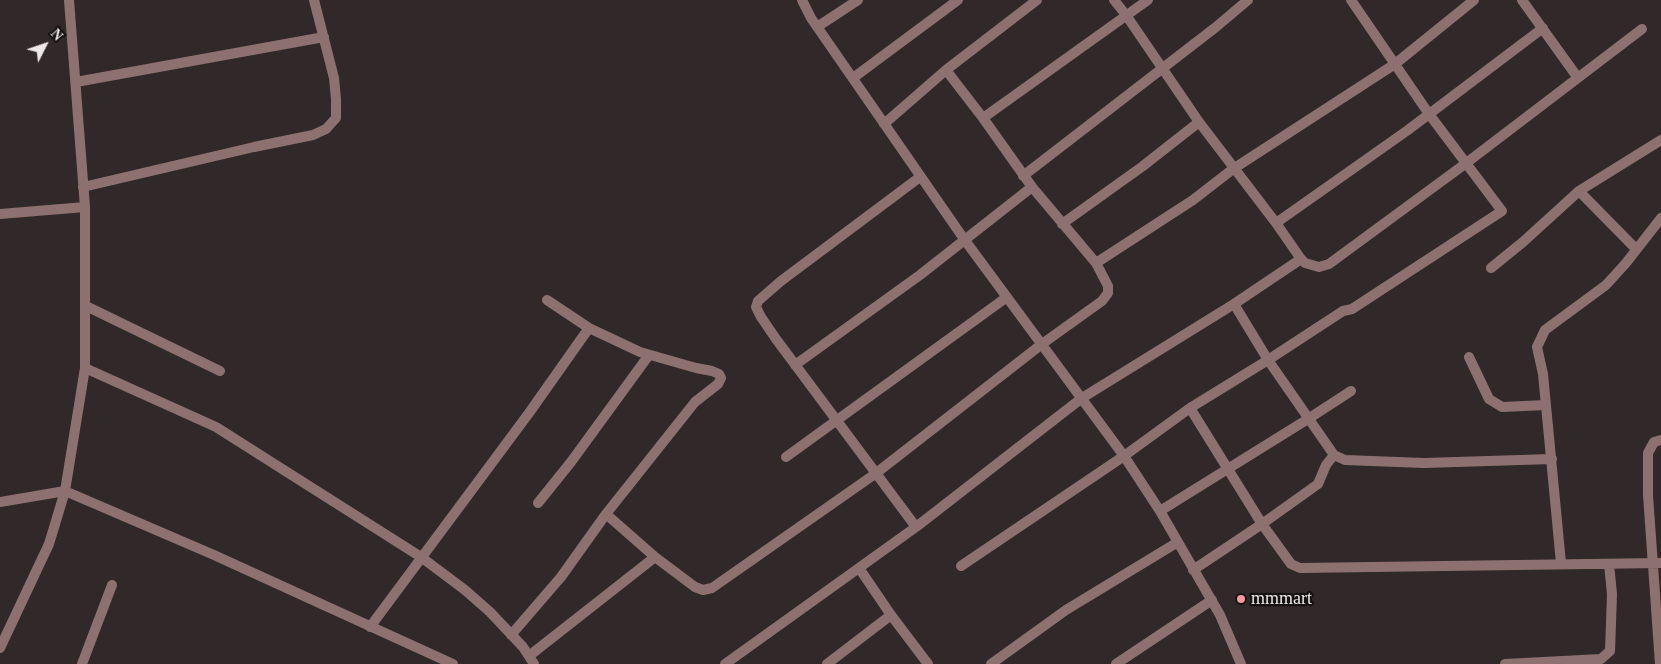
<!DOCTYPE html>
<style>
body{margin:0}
#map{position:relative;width:1661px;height:664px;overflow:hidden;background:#312929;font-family:Georgia,serif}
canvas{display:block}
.north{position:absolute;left:20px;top:20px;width:50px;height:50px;-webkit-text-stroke:4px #161313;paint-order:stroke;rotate:49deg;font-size:14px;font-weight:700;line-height:20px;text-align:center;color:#eee9e8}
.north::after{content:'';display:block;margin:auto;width:18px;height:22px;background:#eee9e8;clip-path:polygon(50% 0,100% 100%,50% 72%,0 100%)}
</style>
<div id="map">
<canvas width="1661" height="664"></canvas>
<div class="north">N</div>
</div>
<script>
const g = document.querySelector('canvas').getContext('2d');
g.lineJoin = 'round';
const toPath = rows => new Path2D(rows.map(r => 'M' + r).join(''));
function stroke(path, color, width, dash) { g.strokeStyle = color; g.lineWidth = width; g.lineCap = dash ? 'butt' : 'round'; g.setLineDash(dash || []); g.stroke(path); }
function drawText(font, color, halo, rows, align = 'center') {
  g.font = font + ' Georgia,serif'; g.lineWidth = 4.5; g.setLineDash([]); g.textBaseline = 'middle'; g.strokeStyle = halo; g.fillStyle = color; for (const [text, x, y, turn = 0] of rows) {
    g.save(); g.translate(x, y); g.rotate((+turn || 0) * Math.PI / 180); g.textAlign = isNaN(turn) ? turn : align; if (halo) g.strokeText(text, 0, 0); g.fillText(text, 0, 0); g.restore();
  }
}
const street = toPath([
 [802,0,811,18,964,239,1124,456,1160,511,1220,615,1241,664],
 [1114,0,1126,15,1199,122,1276,223,1301,259,1305,263,1319,267,1329,264,1465,164,1642,29],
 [1522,0,1578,78],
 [817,27,858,0],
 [853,78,958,0],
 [76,82,324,37],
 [983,118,1148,0],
 [884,124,946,70,1037,0],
 [1023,176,1216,27,1248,0],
 [83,187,254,147,313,135,326,129,336,118,336,99,334,78,314,0],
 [1579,191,1661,140],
 [0,214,85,207],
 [1276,223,1408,130,1543,28],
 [1062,224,1143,166,1199,122],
 [1096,263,1193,200,1233,169,1395,64,1474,0],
 [1491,268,1523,242,1579,191,1636,249],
 [1234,304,1268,360,1334,455],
 [86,306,220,371],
 [1469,357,1489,399,1502,407,1546,405],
 [795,365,920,275,1032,187],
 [85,368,216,427,421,557,465,590,490,612,523,647,534,664],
 [1190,408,1262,524,1291,564,1300,568,1661,563],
 [786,457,1007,297],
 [0,502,65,491,214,555,453,664],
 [538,503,571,462,649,355],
 [1160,511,1308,419,1351,391],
 [606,514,655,557,695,587,703,590,712,588,875,474,1042,344,1102,301,1108,293,1108,286,1096,263,1032,187,983,118,946,70],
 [916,527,776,339,761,317,756,307,758,301,781,281,920,177],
 [1561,563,1543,374,1537,347,1545,330,1606,285,1626,263,1661,218],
 [961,566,1124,456,1190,408,1268,360,1343,311,1352,309,1502,211,1429,114,1351,0],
 [859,568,891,615,928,664],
 [1193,570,1262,524,1318,484,1326,465,1334,455,1345,460,1424,463,1552,459],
 [370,627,529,413,589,328],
 [511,635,561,577,606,514,695,402,718,384,721,378,719,374,712,371,696,368,640,352,589,328,547,300],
 [0,648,49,544,65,491,85,368,85,207,69,0],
 [529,656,655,557],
 [82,664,112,585],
 [725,664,916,527,1082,398,1234,304,1301,259],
 [827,664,891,615],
 [991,664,1066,610,1178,542],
 [1116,664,1212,600],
 [1505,664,1601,659,1610,651,1612,594,1609,564],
 [1660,664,1648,495,1648,453,1654,442,1661,440]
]);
const markers = [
 [1241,599,5,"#f59b9b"]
];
const poiNames = [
 ["mmmart",1251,599]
];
stroke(street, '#8d7170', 10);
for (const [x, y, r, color] of markers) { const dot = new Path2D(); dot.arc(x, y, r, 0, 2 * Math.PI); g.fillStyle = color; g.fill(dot); stroke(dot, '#161313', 2); }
drawText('18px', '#eee9e8', '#161313', poiNames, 'left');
</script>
